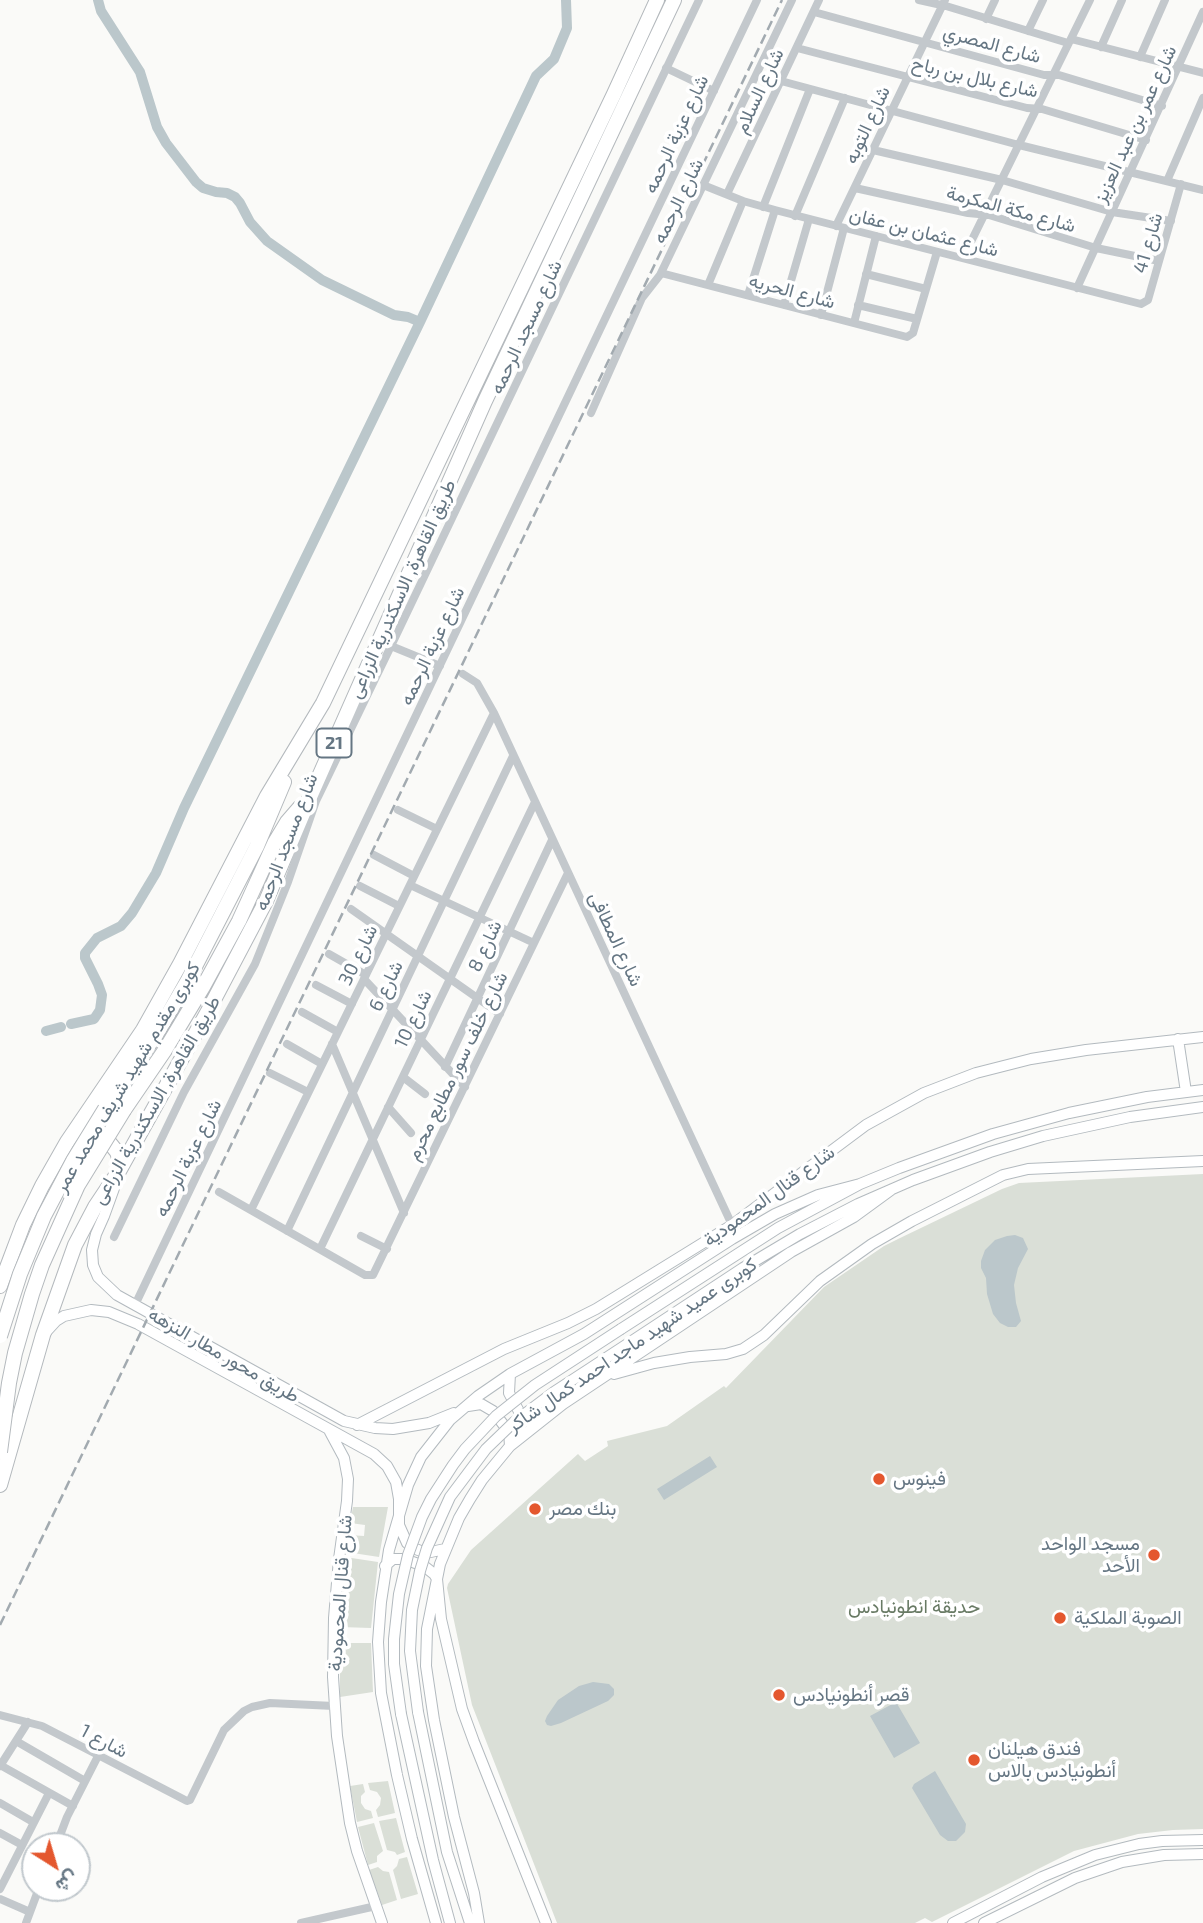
<!DOCTYPE html>
<meta charset="utf-8">
<style>
body{margin:0}
#map{position:relative;width:1203px;height:1923px;overflow:hidden;background:#fafaf8;font-family:"Exo 2",Vazirmatn,sans-serif}
canvas{display:block}
.north{position:absolute;left:21px;top:1832px;width:70px;height:70px;box-sizing:border-box;background:#fff;border:2px solid #c1c8cd;border-radius:50%;rotate:143deg;font-size:19px;font-weight:700;line-height:28px;text-align:center;color:#657683}
.north::after{content:'';display:block;margin:auto;width:24px;height:32px;background:#e4572e;clip-path:polygon(50% 0,100% 100%,50% 72%,0 100%)}
</style>
<div id="map">
<canvas width="1203" height="1923"></canvas>
<div class="north">ش</div>
</div>
<script>
const g = document.querySelector('canvas').getContext('2d');
g.lineJoin = 'round';
function paint(path, color) { g.fillStyle = color; g.fill(path, 'evenodd'); }
const toPath = rows => new Path2D(rows.map(r => 'M' + r).join(''));
function stroke(path, color, width, dash) { g.strokeStyle = color; g.lineWidth = width; g.lineCap = dash ? 'butt' : 'round'; g.setLineDash(dash || []); g.stroke(path); }
function drawText(font, color, halo, rows, align = 'center') {
  g.font = font + ' "Exo 2",Vazirmatn,sans-serif'; g.lineWidth = 7; g.setLineDash([]); g.textBaseline = 'middle'; g.strokeStyle = halo; g.fillStyle = color; for (const [text, x, y, turn = 0] of rows) {
    g.save(); g.translate(x, y); g.rotate((+turn || 0) * Math.PI / 180); g.textAlign = isNaN(turn) ? turn : align; if (halo) g.strokeText(text, 0, 0); g.fillText(text, 0, 0); g.restore();
  }
}
const green = toPath([
 [1203,1174,1203,1829,1173,1830,1138,1834,1074,1851,932,1922,925,1918,915,1923,557,1923,472,1705,447,1588,448,1584,471,1550,578,1454,585,1461,608,1446,607,1441,667,1426,724,1386,726,1388,824,1287,884,1246,898,1239,1002,1189,1019,1183],
 [353,1507,388,1507,379,1557,346,1552,349,1535,364,1536,365,1525,350,1523],
 [345,1557,378,1562,371,1628,340,1627],
 [340,1643,371,1643,373,1692,340,1697],
 [388,1781,395,1813,378,1817,376,1810,380,1805,381,1798,377,1792,370,1790,368,1783],
 [363,1784,365,1792,361,1796,361,1803,365,1809,371,1811,373,1818,357,1822,350,1786],
 [396,1818,405,1852,397,1855,395,1852,387,1850,379,1821],
 [374,1823,383,1851,377,1856,377,1862,368,1865,358,1827],
 [407,1857,418,1894,401,1899,393,1870,397,1866,399,1859],
 [378,1867,383,1871,389,1872,397,1900,382,1905,369,1870]
]);
const water = toPath([
 [1015,1235,1023,1238,1028,1249,1018,1268,1014,1285,1016,1303,1021,1321,1016,1327,1008,1327,1000,1323,993,1314,987,1294,986,1278,981,1268,981,1261,985,1250,995,1240,1007,1236],
 [710,1456,717,1467,664,1500,657,1489],
 [593,1682,609,1684,614,1689,614,1695,608,1701,561,1723,551,1726,547,1725,545,1721,547,1716,558,1700,579,1686],
 [896,1702,920,1743,894,1758,870,1716],
 [935,1771,966,1824,965,1832,956,1841,948,1841,940,1835,912,1788,914,1784]
]);
const canal = toPath([
 [98,0,101,11,140,72,157,127,166,143,196,182,203,188,216,192,227,193,235,197,240,203,250,222,267,241,322,280,394,315,408,317,420,322],
 [71,1024,94,1019,100,1010,102,995,98,984,85,958,85,953,97,938,121,926,132,913,156,873,184,808,420,322,536,76,554,59,567,28,566,0],
 [46,1031,61,1027]
]);
const street = toPath([
 [919,0,946,6,1068,43],
 [814,12,1044,75,1059,75,1162,106],
 [986,19,995,0],
 [1028,31,1043,0],
 [1071,39,1203,73],
 [1101,47,1122,0],
 [797,48,1027,108,1042,109,1146,140],
 [1140,57,1165,0],
 [666,68,714,91],
 [781,81,1019,145,1203,190],
 [873,150,1002,180,1112,212,1171,221],
 [1167,181,1203,98],
 [703,185,743,201,775,210,1141,304,1148,300,1181,184],
 [855,188,968,213,989,215,1096,248,1159,261],
 [727,194,819,0],
 [763,207,810,89],
 [795,216,845,98],
 [836,226,945,0],
 [963,258,1090,0],
 [661,273,907,337,913,333,937,252],
 [866,274,926,289],
 [708,285,743,201],
 [1077,288,1203,12],
 [748,295,775,210],
 [784,305,809,219],
 [858,305,917,319],
 [821,315,844,228],
 [854,323,876,236],
 [591,413,642,298,660,275,792,0],
 [391,646,440,666],
 [463,674,477,683,494,713,732,1225],
 [398,810,437,829],
 [374,855,414,876],
 [410,885,534,943],
 [360,886,399,906],
 [351,909,500,1014],
 [329,954,366,975],
 [364,979,465,1087],
 [316,985,352,1004],
 [302,1012,338,1032],
 [287,1044,322,1064],
 [332,1044,404,1213],
 [445,1067,552,840],
 [270,1073,308,1092],
 [403,1077,425,1094],
 [388,1107,411,1133],
 [219,1192,365,1275,373,1275,568,873],
 [251,1210,494,713],
 [287,1231,513,756],
 [361,1236,387,1249],
 [114,1237,184,1092,255,964,288,882,316,801,391,646,699,0],
 [320,1249,535,802],
 [135,1305,757,0],
 [0,1715,42,1726,187,1801,190,1800,224,1730,244,1711,252,1707,270,1703,334,1706],
 [16,1741,85,1781],
 [0,1765,73,1806],
 [0,1766,28,1722],
 [0,1803,33,1822],
 [0,1833,22,1845],
 [56,1846,67,1817,98,1756],
 [77,1870,80,1871],
 [0,1889,49,1793],
 [0,1899,30,1912],
 [26,1923,39,1888],
 [301,1923,376,1906]
]);
const secondary = toPath([
 [1178,1039,1186,1092],
 [117,1180,104,1216,96,1234,92,1250,93,1265,98,1277,117,1295,344,1421,375,1428,393,1429,429,1423,454,1413],
 [621,1329,778,1228,860,1184,899,1168,993,1134,1069,1113,1147,1097,1203,1090],
 [45,1333,56,1321,64,1316,91,1310,109,1312,138,1324,374,1454,387,1466,396,1482,399,1499,399,1525,407,1543,413,1548,426,1553,445,1549],
 [629,1343,743,1268,800,1234,858,1204,913,1180,990,1152,1043,1136,1130,1117,1203,1107],
 [510,1374,509,1393,522,1417,530,1423,540,1421],
 [614,1374,654,1363,690,1357,726,1354,743,1349,764,1335,820,1281,872,1244,912,1221,1003,1175,1028,1169,1203,1161],
 [468,1406,481,1404,493,1411,509,1432,510,1446],
 [357,1425,504,1349,568,1323,596,1309,732,1225,866,1125,924,1093,976,1073,1031,1059,1086,1050,1203,1037],
 [330,1432,344,1458,348,1479,347,1501,339,1559,334,1618,333,1677,337,1736,350,1823,357,1851,382,1923],
 [385,1566,393,1559,404,1559,424,1566,434,1574,437,1579,441,1619,462,1709,474,1742,546,1923],
 [418,1712,447,1852,470,1923],
 [401,1714,433,1860,450,1923],
 [436,1923,412,1839,397,1775,381,1693,378,1642,381,1602,389,1550,408,1485,421,1457,450,1420,478,1396,510,1374,584,1334,732,1239,775,1214,818,1195,860,1184],
 [479,1923,474,1893,454,1817,434,1720,426,1666,427,1629,440,1564,459,1518,470,1499,482,1480,510,1446,563,1404,791,1252,854,1217,891,1190],
 [953,1923,1042,1877,1095,1855,1139,1844,1162,1841,1203,1840],
 [984,1923,1075,1878,1122,1862,1164,1855,1203,1854]
]);
const highway = toPath([
 [105,1109,157,1033,188,980,257,846,284,782],
 [124,1110,165,1050,203,987,239,921,275,842,287,822,300,807],
 [98,1135,109,1142,117,1152,119,1158,119,1171],
 [0,1286,23,1225,42,1186,67,1142,143,1030,180,964,267,796,323,703,614,94,657,0],
 [0,1485,43,1335,75,1245,95,1207,119,1171,207,1013,266,901,310,797,485,401,674,0]
]);
const rail = toPath([
 [0,1625,782,0]
]);
const secondaryBridge = toPath([
 [418,1712,410,1651,412,1610,420,1571,427,1548,450,1497,486,1449,514,1422,554,1392,629,1343],
 [401,1714,394,1664,394,1639,399,1594,408,1555,422,1517,431,1499,453,1465,465,1449,496,1416,535,1385,621,1329]
]);
const highwayBridge = toPath([
 [0,1336,20,1274,44,1216,73,1161,105,1109],
 [0,1452,9,1383,15,1353,32,1294,42,1265,78,1185,124,1110]
]);
const markers = [
 [879,1479,7,"#e4572e"],
 [535,1509,7,"#e4572e"],
 [1154,1555,7,"#e4572e"],
 [1060,1618,7,"#e4572e"],
 [779,1695,7,"#e4572e"],
 [974,1760,7,"#e4572e"]
];
const shields = [
 [334,743,35]
];
const shieldNames = [
 ["21",334,743]
];
const streetNames = [
 ["شارع المصري",992,44,15],
 ["شارع بلال بن رباح",975,77,13],
 ["شارع السلام",759,91,-65],
 ["شارع عمر بن عبد العزيز",1135,124,-65],
 ["شارع التوبه",867,125,-65],
 ["شارع عزبة الرحمه",676,134,-65],
 ["شارع الرحمه",678,201,-64],
 ["شارع مكة المكرمة",1011,209,15],
 ["شارع عثمان بن عفان",924,232,14],
 ["شارع 41",1148,243,-74],
 ["شارع الحريه",792,291,15],
 ["شارع مسجد الرحمه",526,327,-65],
 ["طريق القاهرة, الاسكندرية الزراعى",402,589,-66],
 ["شارع عزبة الرحمه",432,646,-65],
 ["شارع مسجد الرحمه",286,842,-69],
 ["شارع المطافى",616,939,65],
 ["شارع 8",485,946,-65],
 ["شارع 30",358,955,-64],
 ["شارع 6",386,986,-64],
 ["شارع 10",413,1019,-64],
 ["شارع خلف سور مطابع محرم",457,1066,-64],
 ["كوبرى مقدم شهيد شريف محمد عمر",127,1077,-59],
 ["طريق القاهرة, الاسكندرية الزراعى",156,1100,-60],
 ["شارع عزبة الرحمه",188,1158,-64],
 ["شارع قنال المحمودية",769,1196,-36],
 ["كوبرى عميد شهيد ماجد احمد كمال شاكر",632,1345,-34],
 ["طريق محور مطار النزهه",224,1355,30],
 ["شارع قنال المحمودية",340,1593,-86],
 ["شارع 1",104,1741,28]
];
const poiNames = [
 ["فينوس",893,1479],
 ["بنك مصر",549,1509],
 ["مسجد الواحد",1140,1544,"right"],
 ["الأحد",1140,1566,"right"],
 ["الصوبة الملكية",1074,1618],
 ["قصر أنطونيادس",793,1695],
 ["فندق هيلنان",988,1749],
 ["أنطونيادس بالاس",988,1771]
];
const parkNames = [
 ["حديقة انطونيادس",914,1607]
];
paint(green, '#dadfd7');
paint(water, '#bbc7cb');
stroke(canal, '#bbc7cb', 10);
stroke(secondary, '#b3babf', 12);
stroke(highway, '#b4b9bd', 16);
stroke(street, '#c3c8cc', 8);
stroke(secondary, '#fff', 10);
stroke(highway, '#fff', 14);
stroke(rail, '#a2aab0', 2.5, [10, 5]);
stroke(secondaryBridge, '#b3babf', 12, []);
stroke(highwayBridge, '#b4b9bd', 16, []);
stroke(secondaryBridge, '#fff', 10);
stroke(highwayBridge, '#fff', 14);
for (const [x, y, r, color] of markers) { const dot = new Path2D(); dot.arc(x, y, r, 0, 2 * Math.PI); g.fillStyle = color; g.fill(dot); stroke(dot, '#fff', 2.5); }
for (const [x, y, w] of shields) { const box = new Path2D(); box.roundRect(x - w / 2, y - 14.5, w, 29, 5); g.fillStyle = '#fff'; g.fill(box); stroke(box, '#657683', 2); }
drawText('bold 18px', '#657683', null, shieldNames);
drawText('19px', '#657683', '#fff', streetNames);
drawText('19px', '#657683', '#fff', poiNames, 'left');
drawText('19px', '#687a64', '#fff', parkNames);
</script>
